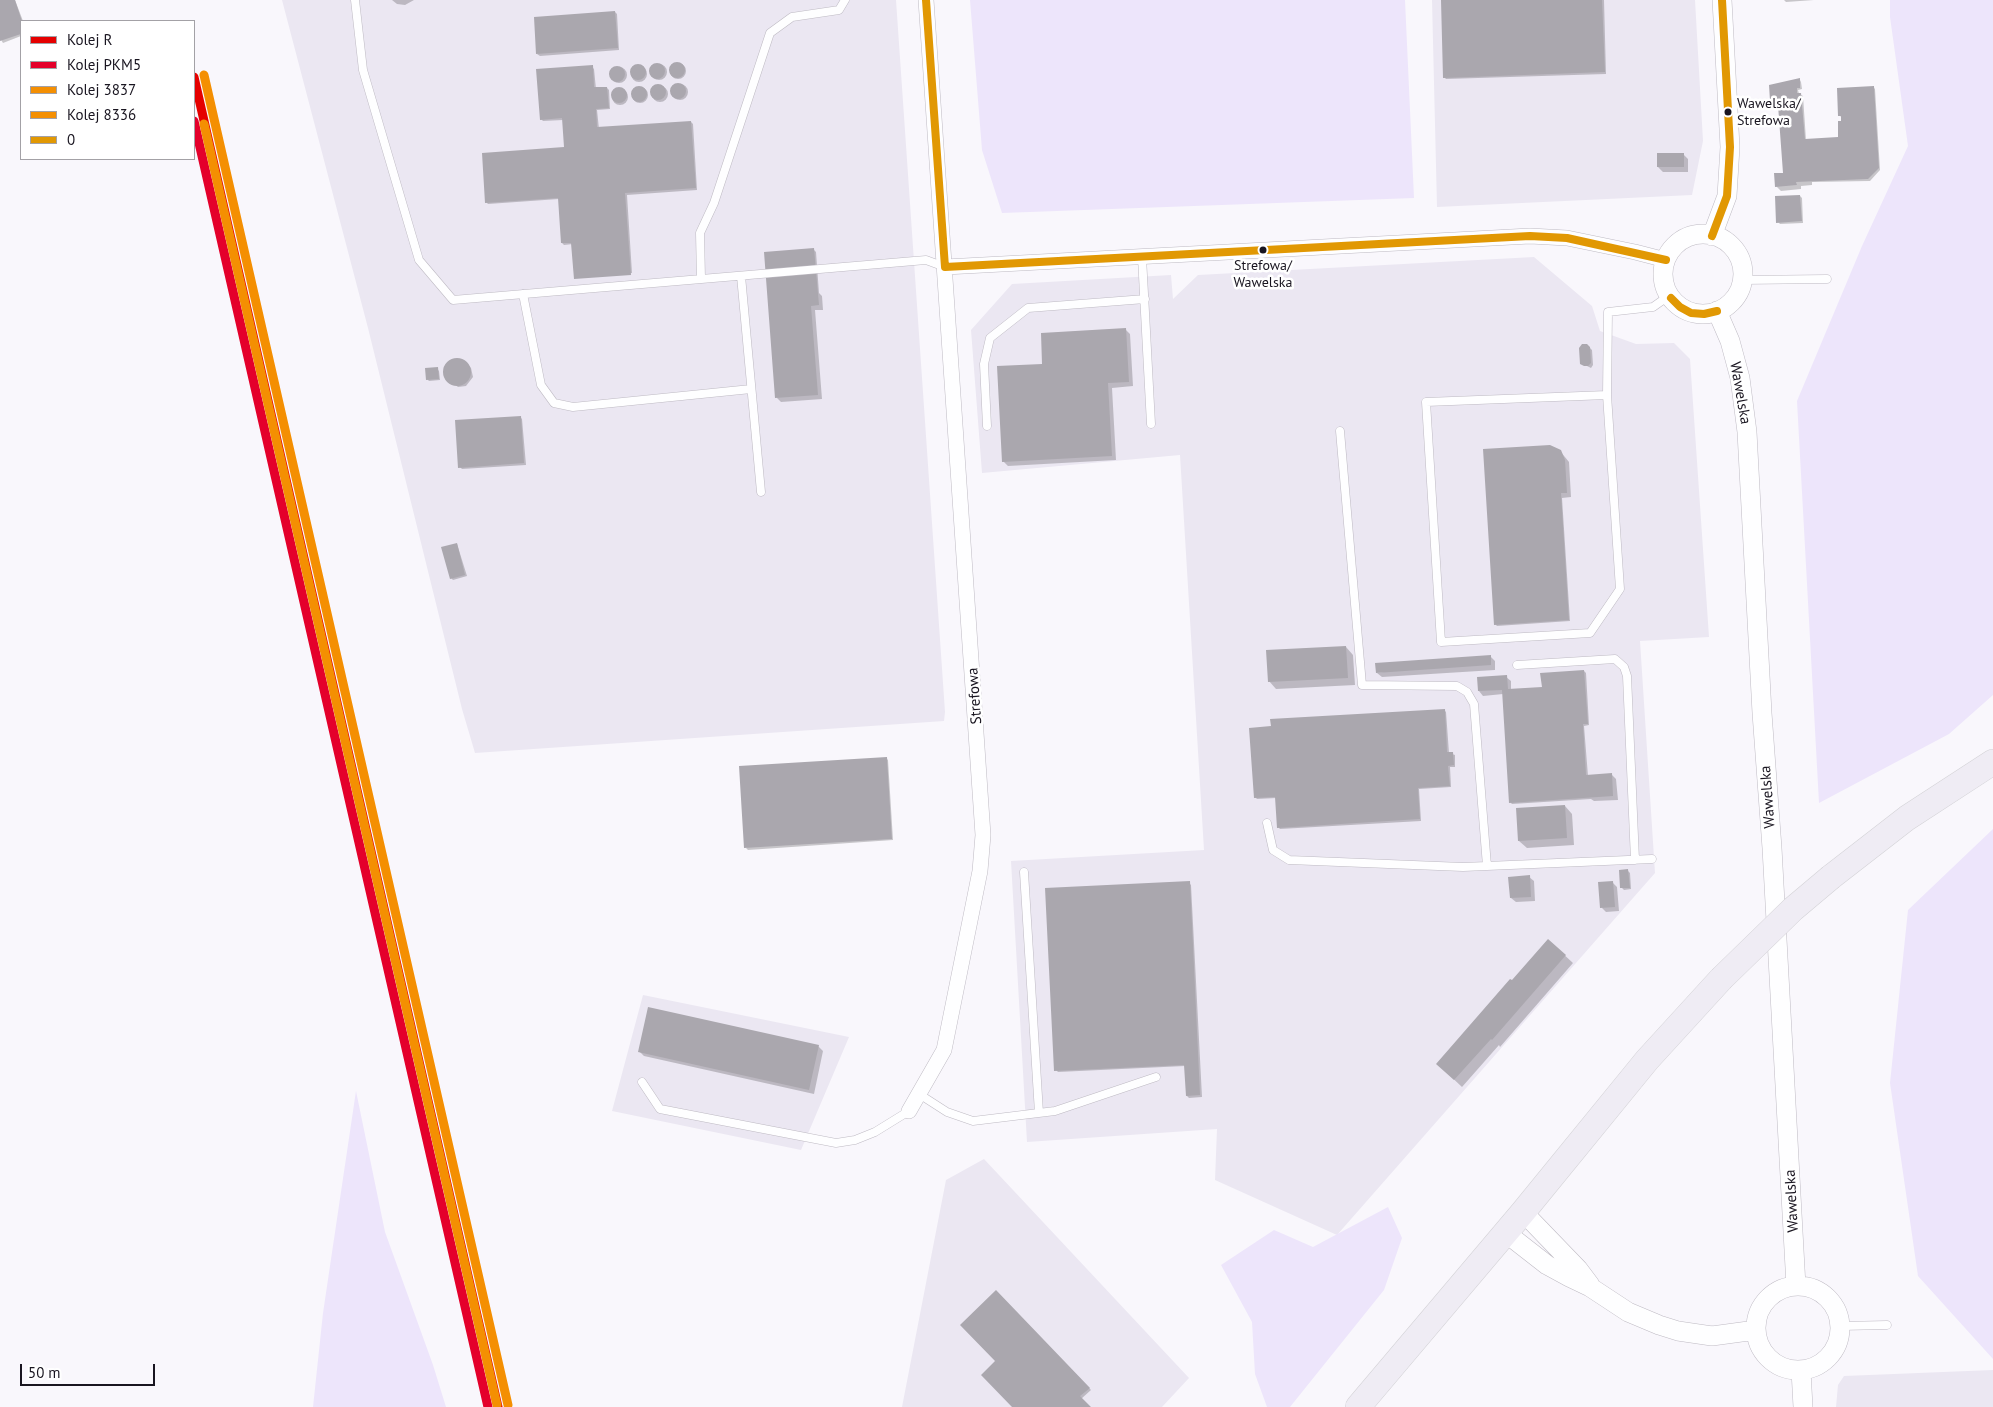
<!DOCTYPE html>
<style>
body{margin:0}
#map{position:relative;width:1993px;height:1407px;overflow:hidden;background:#f9f7fc;font-family:"PT Sans",sans-serif}
canvas{display:block}
.legend{position:absolute;left:20px;top:20px;width:175px;height:140px;box-sizing:border-box;background:#fff;border:1px solid #a3a1a6;margin:0;padding:6px 9px;list-style:none;font-size:15px;color:#191520}
.legend li{display:flex;align-items:center;gap:10px;height:25px}
.legend b{width:25px;border:1px solid #a3a1a6}
.scale{position:absolute;left:20px;top:1364px;width:135px;height:22px;box-sizing:border-box;border:2px solid #191520;border-top:0;padding-left:6px;font-size:15px;line-height:18px;white-space:nowrap;color:#191520;-webkit-text-stroke:4px #fff;paint-order:stroke}
</style>
<div id="map">
<canvas width="1993" height="1407"></canvas>
<ul class="legend">
<li><b style="height:6px;background:#e50000"></b>Kolej R</li>
<li><b style="height:6px;background:#e4002b"></b>Kolej PKM5</li>
<li><b style="height:6px;background:#f48f02"></b>Kolej 3837</li>
<li><b style="height:6px;background:#f48f02"></b>Kolej 8336</li>
<li><b style="height:6px;background:#e19803"></b>0</li>
</ul>
<div class="scale">50 m</div>
</div>
<script>
const g = document.querySelector('canvas').getContext('2d');
g.lineJoin = 'round';
function paint(path, color) { g.fillStyle = color; g.fill(path, 'evenodd'); }
const toPath = rows => new Path2D(rows.map(r => 'M' + r).join(''));
function stroke(path, color, width, dash) { g.strokeStyle = color; g.lineWidth = width; g.lineCap = dash ? 'butt' : 'round'; g.setLineDash(dash || []); g.stroke(path); }
function drawText(font, color, halo, rows, align = 'center') {
  g.font = font + ' "PT Sans",sans-serif'; g.lineWidth = 5; g.setLineDash([]); g.textBaseline = 'middle'; g.strokeStyle = halo; g.fillStyle = color; for (const [text, x, y, turn = 0] of rows) {
    g.save(); g.translate(x, y); g.rotate((+turn || 0) * Math.PI / 180); g.textAlign = isNaN(turn) ? turn : align; if (halo) g.strokeText(text, 0, 0); g.fillText(text, 0, 0); g.restore();
  }
}
const built = toPath([
 [282,0,896,0,945,712,944,721,475,753,462,709,368,328],
 [1432,0,1695,0,1703,141,1692,195,1437,207],
 [1534,257,1592,306,1600,331,1636,344,1674,343,1690,359,1709,637,1640,641,1655,873,1337,1235,1215,1180,1217,1129,1027,1142,1011,861,1204,850,1180,455,982,473,971,330,1012,284,1171,275,1173,299,1198,275],
 [643,995,849,1037,801,1150,612,1111],
 [984,1159,1189,1378,1162,1407,902,1407,946,1180],
 [1993,1370,1993,1407,1836,1407,1838,1385,1844,1376]
]);
const green = toPath([
 [970,0,1405,0,1414,198,1002,213,982,150],
 [1890,0,1993,0,1993,695,1949,734,1819,803,1797,401,1862,246,1908,146,1890,17],
 [1993,829,1993,1359,1918,1276,1890,1083,1908,910],
 [356,1091,385,1232,433,1365,446,1407,313,1407,323,1313],
 [1388,1207,1402,1238,1384,1290,1290,1407,1267,1407,1255,1374,1252,1322,1221,1265,1274,1230,1313,1247]
]);
const shadow = toPath([
 [4,0,15,0,23,21,21,21,21,36,3,43,0,38,0,1],
 [392,0,414,0,405,5,397,4],
 [1442,0,1604,0,1606,74,1446,79,1444,77],
 [1784,0,1814,0,1786,2],
 [615,12,617,14,619,50,540,56,537,54],
 '670 71a8 8 0 1 1 16 0a8 8 0 1 1-16 0Z',
 '651 72a8 8 0 1 1 16 0a8 8 0 1 1-16 0Z',
 '631 74a8 8 0 1 1 16 0a8 8 0 1 1-16 0Z',
 [592,67,594,69,596,89,607,88,609,90,610,109,597,110,599,129,691,122,693,124,697,190,627,195,632,273,575,278,573,244,564,245,562,243,559,199,488,204,486,202,565,149,563,120,543,121,541,119],
 '611 75a8 8 0 1 1 16 0a8 8 0 1 1-16 0Z',
 [1800,80,1801,82,1802,89,1798,90,1799,94,1803,96,1806,140,1840,138,1843,122,1840,115,1873,87,1875,89,1880,170,1870,181,1812,182,1812,185,1801,186,1801,189,1781,191,1776,186,1785,174,1779,107,1777,107,1775,102,1772,100],
 '672 92a8 8 0 1 1 16 0a8 8 0 1 1-16 0Z',
 '652 94a8 8 0 1 1 16 0a8 8 0 1 1-16 0Z',
 '632 95a8 8 0 1 1 16 0a8 8 0 1 1-16 0Z',
 '612 97a8 8 0 1 1 16 0a8 8 0 1 1-16 0Z',
 [1683,154,1688,159,1688,172,1663,172,1658,167],
 [1800,196,1802,198,1803,223,1780,224,1778,222],
 [814,250,816,252,819,293,822,296,823,310,815,310,822,399,781,402,777,398],
 [1125,329,1130,334,1133,386,1112,388,1116,460,1008,466,1003,461,1044,365],
 [1587,345,1592,350,1593,365,1591,368,1581,363],
 [460,359,471,368,473,377,466,386,458,387,446,378,444,371,445,367,451,360],
 [437,369,439,371,440,380,429,381,427,379],
 [520,417,522,419,526,465,462,469,460,467],
 [1560,451,1569,462,1571,497,1562,498,1570,621,1497,626,1495,624],
 [457,544,467,576,453,580,451,578],
 [1346,647,1353,655,1355,685,1276,689,1269,681],
 [1490,656,1495,661,1495,670,1382,677,1377,673],
 [1584,671,1586,673,1589,725,1584,726,1588,776,1612,775,1616,779,1618,800,1594,801,1591,799,1512,804,1510,802,1503,694,1483,696,1479,691,1506,677,1511,681,1511,690,1543,688],
 [1444,710,1446,712,1449,753,1455,755,1455,767,1450,767,1451,787,1419,789,1421,821,1280,829,1278,827,1276,798,1257,799,1255,797,1272,728],
 [886,758,888,760,893,840,748,850,746,848],
 [1565,806,1572,814,1574,845,1527,848,1519,841],
 [1628,871,1630,873,1631,889,1624,890,1622,888],
 [1529,877,1534,881,1535,901,1516,902,1511,898],
 [1612,882,1617,887,1619,911,1606,912,1602,908],
 [1189,883,1191,885,1202,1097,1189,1098,1187,1096,1185,1066,1058,1072,1056,1070],
 [1548,940,1573,963,1500,1047,1499,1045,1462,1087,1445,1071,1512,982],
 [818,1046,823,1051,814,1094,644,1056,639,1051],
 [996,1292,1091,1390,1081,1399,1089,1407,1014,1407,997,1361]
]);
const building = toPath([
 [0,0,15,0,22,21,21,34,0,41],
 [1441,0,1602,0,1605,72,1443,78],
 [615,11,618,48,536,54,534,17],
 '669 70a8 8 0 1 1 16 0a8 8 0 1 1-16 0Z',
 '649 71a8 8 0 1 1 16 0a8 8 0 1 1-16 0Z',
 '630 72a8 8 0 1 1 16 0a8 8 0 1 1-16 0Z',
 [593,65,594,87,607,87,609,108,596,109,597,127,691,121,696,188,625,193,631,275,574,279,571,243,561,243,558,198,485,203,482,153,564,147,562,118,540,120,536,69],
 '609 74a8 8 0 1 1 16 0a8 8 0 1 1-16 0Z',
 [1800,78,1800,88,1797,88,1797,93,1801,93,1805,139,1838,137,1838,121,1841,121,1841,116,1838,116,1837,88,1874,86,1879,168,1868,179,1796,182,1797,185,1775,187,1774,173,1783,173,1778,105,1774,106,1774,100,1770,101,1769,85],
 '670 91a8 8 0 1 1 16 0a8 8 0 1 1-16 0Z',
 '650 92a8 8 0 1 1 16 0a8 8 0 1 1-16 0Z',
 '631 94a8 8 0 1 1 16 0a8 8 0 1 1-16 0Z',
 '611 95a8 8 0 1 1 16 0a8 8 0 1 1-16 0Z',
 [1657,153,1684,153,1684,167,1657,167],
 [1800,195,1802,221,1776,223,1775,196],
 [814,248,819,305,811,306,818,395,775,398,764,252],
 [1126,328,1129,382,1108,383,1112,456,1002,462,997,366,1042,364,1041,333],
 [1582,344,1587,344,1590,347,1591,363,1588,366,1584,366,1580,364,1579,348],
 '443 372a14 14 0 1 1 28 0a14 14 0 1 1-28 0Z',
 [438,367,439,379,426,380,425,368],
 [521,416,524,463,458,468,455,420],
 [1550,445,1561,450,1565,460,1567,493,1561,493,1569,620,1494,625,1483,449],
 [457,543,465,575,450,579,441,547],
 [1346,646,1348,678,1268,682,1266,650],
 [1491,655,1491,665,1376,673,1375,663],
 [1584,670,1588,724,1583,724,1586,775,1612,773,1613,796,1509,803,1502,690,1478,691,1477,677,1507,675,1508,689,1542,687,1540,673],
 [1445,709,1447,752,1453,752,1454,765,1448,766,1450,786,1418,788,1420,819,1277,828,1275,797,1254,798,1249,728,1271,726,1270,719],
 [887,757,892,839,744,848,739,766],
 [1565,805,1567,838,1518,841,1516,808],
 [1628,869,1630,888,1620,888,1619,870],
 [1530,875,1531,897,1510,898,1508,877],
 [1190,881,1200,1095,1186,1096,1184,1065,1054,1071,1045,888],
 [1613,881,1615,907,1600,908,1598,882],
 [1548,939,1566,955,1492,1040,1491,1039,1454,1080,1436,1064,1510,979,1512,980],
 [648,1007,819,1045,809,1090,638,1052],
 [996,1290,1090,1388,1080,1396,1091,1407,1012,1407,981,1375,995,1361,960,1325]
]);
const service = toPath([
 [355,0,363,70,419,260,453,300,926,260,945,267],
 [1142,257,1151,424],
 [741,276,761,492],
 [701,279,700,233,714,203,770,33,792,17,839,10,845,0],
 [1742,280,1827,279],
 [523,294,541,385,554,403,573,407,751,389],
 [1607,395,1426,402,1441,642,1590,633,1620,589,1607,395,1608,312,1653,307,1670,295],
 [987,426,984,364,990,338,1028,308,1145,299],
 [1340,431,1362,685,1457,686,1467,692,1474,704,1487,866],
 [1517,665,1615,659,1624,667,1627,676,1635,860],
 [1267,823,1273,850,1289,860,1463,867,1652,859],
 [1024,872,1039,1113],
 [642,1082,660,1109,836,1143,855,1140,875,1132,909,1111],
 [919,1094,947,1112,973,1121,1055,1111,1156,1077],
 [1841,1326,1887,1325]
]);
const minor = toPath([
 [945,267,1530,236,1567,238,1635,252,1666,260],
 [909,1111,944,1050,980,871,983,835,926,0]
]);
const tertiary = toPath([
 '1663 274a40 40 0 1 1 80 0a40 40 0 1 1-80 0Z',
 [1712,236,1727,196,1730,147,1722,0],
 [1717,311,1730,341,1740,378,1747,432,1762,713,1772,848,1796,1286],
 [1523,1212,1578,1269,1590,1285],
 [1506,1233,1547,1265,1569,1277,1590,1287,1628,1312,1659,1325,1678,1331,1712,1336,1756,1330],
 '1756 1328a42 42 0 1 1 84 0a42 42 0 1 1-84 0Z',
 [1801,1370,1803,1407]
]);
const trunk = toPath([
 [1831,877,1907,818,1993,762],
 [1358,1407,1523,1212,1647,1060,1721,979]
]);
const trunkBridge = toPath([
 [1721,979,1793,909,1831,877]
]);
const bus1 = toPath([
 [926,0,945,267],
 [1712,236,1727,196,1730,147,1722,0],
 [945,267,1530,236,1567,238,1666,260],
 [1671,298,1680,307,1691,313,1704,314,1717,311]
]);
const rail1 = toPath([
 [194,77,498,1407]
]);
const rail2 = toPath([
 [194,121,488,1407]
]);
const rail3 = toPath([
 [204,75,508,1405]
]);
const rail4 = toPath([
 [204,124,497,1405]
]);
const markers = [
 [1728,112,4.5,"#191520"],
 [1263,250,4.5,"#191520"]
];
const busNames = [
 ["Wawelska/",1737,104],
 ["Strefowa",1737,121],
 ["Strefowa/",1263,266,"center"],
 ["Wawelska",1263,283,"center"]
];
const streetNames = [
 ["Wawelska",1740,393,80],
 ["Strefowa",975,696,-94],
 ["Wawelska",1768,797,-94],
 ["Wawelska",1792,1201,-93]
];
paint(built, '#ebe7f2');
paint(green, '#ede5fb');
paint(shadow, '#0003');
paint(building, '#aaa7ae');
stroke(service, '#bebac3', 9);
stroke(minor, '#bebac3', 16);
stroke(tertiary, '#bebac3', 20);
stroke(trunk, '#d3d2d6', 26);
stroke(service, '#fefeff', 8);
stroke(minor, '#fefeff', 15);
stroke(tertiary, '#fefeff', 19);
stroke(trunk, '#efecf4', 25);
stroke(trunkBridge, '#d3d2d6', 26, []);
stroke(trunkBridge, '#efecf4', 25);
stroke(bus1, '#e19803', 8);
stroke(rail1, '#e50000', 9);
stroke(rail2, '#e4002b', 9);
stroke(rail3, '#f48f02', 9);
stroke(rail4, '#f48f02', 9);
for (const [x, y, r, color] of markers) { const dot = new Path2D(); dot.arc(x, y, r, 0, 2 * Math.PI); g.fillStyle = color; g.fill(dot); stroke(dot, '#fff', 2); }
drawText('14px', '#191520', '#fff', busNames, 'left');
drawText('15px', '#191520', '#fff', streetNames);
</script>
